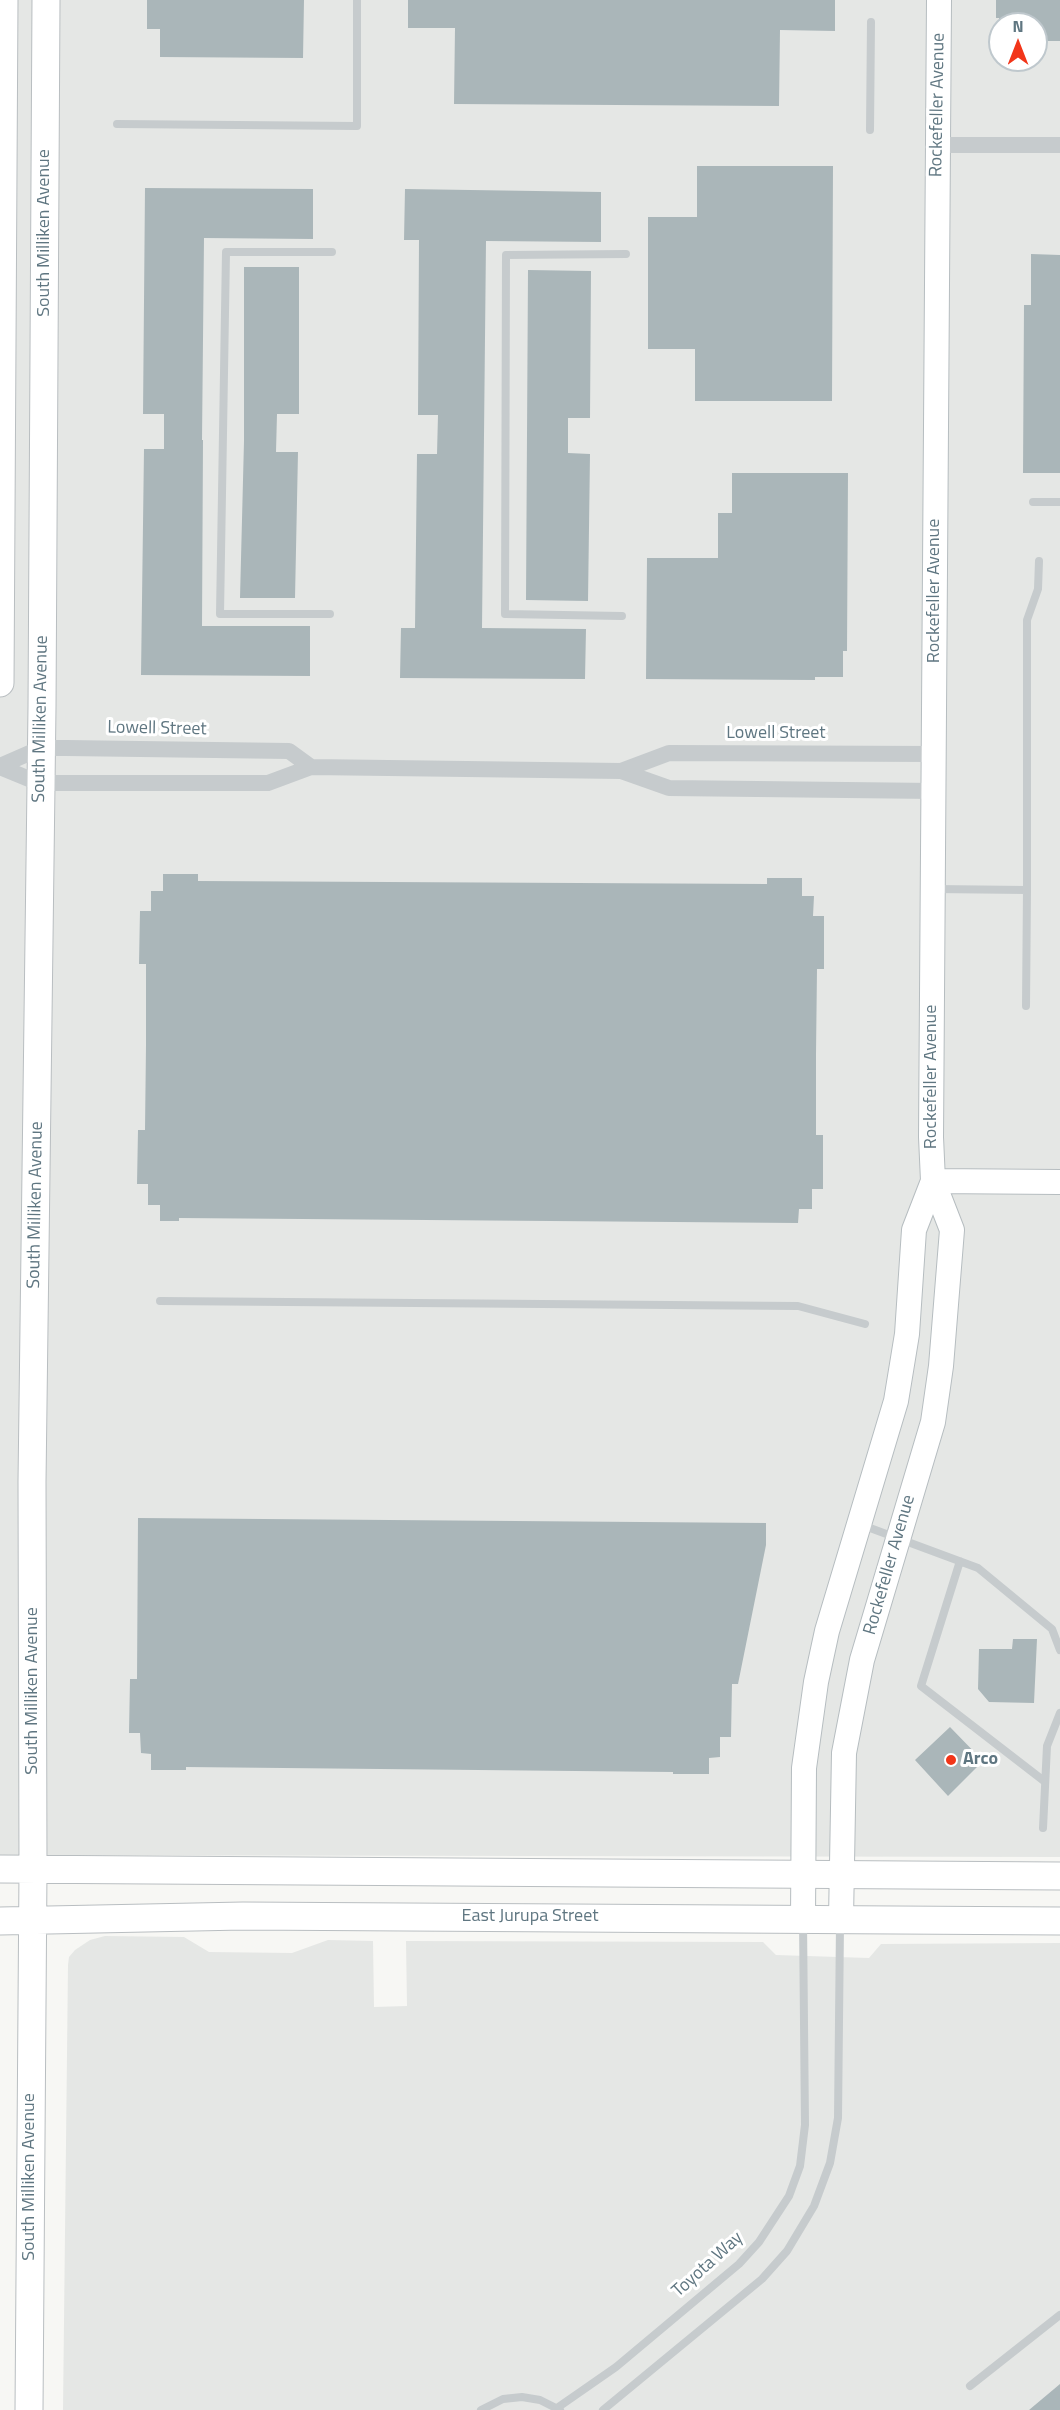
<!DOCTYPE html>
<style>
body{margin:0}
#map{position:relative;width:1060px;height:2410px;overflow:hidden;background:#f7f7f4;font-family:"Titillium Web",sans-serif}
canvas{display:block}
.north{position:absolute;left:988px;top:12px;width:60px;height:60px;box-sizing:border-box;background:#fff;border:2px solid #bfc8cd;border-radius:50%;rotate:0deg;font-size:16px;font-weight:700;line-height:24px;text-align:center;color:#5f7681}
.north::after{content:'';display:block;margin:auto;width:21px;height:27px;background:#f23519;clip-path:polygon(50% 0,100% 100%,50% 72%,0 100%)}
</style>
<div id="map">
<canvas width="1060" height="2410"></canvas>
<div class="north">N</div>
</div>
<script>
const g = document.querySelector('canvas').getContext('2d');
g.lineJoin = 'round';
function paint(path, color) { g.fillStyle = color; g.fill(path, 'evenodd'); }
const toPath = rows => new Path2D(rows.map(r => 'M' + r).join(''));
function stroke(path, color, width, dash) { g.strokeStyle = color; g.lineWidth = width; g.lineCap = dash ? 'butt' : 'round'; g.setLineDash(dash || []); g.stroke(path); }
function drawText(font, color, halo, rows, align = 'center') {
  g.font = font + ' "Titillium Web",sans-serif'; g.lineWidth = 6; g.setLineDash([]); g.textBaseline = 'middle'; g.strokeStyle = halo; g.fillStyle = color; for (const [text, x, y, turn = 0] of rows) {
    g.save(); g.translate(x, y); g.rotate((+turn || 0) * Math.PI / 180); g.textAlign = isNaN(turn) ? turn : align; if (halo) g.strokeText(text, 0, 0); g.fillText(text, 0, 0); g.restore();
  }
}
const built = toPath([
 [0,0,1060,0,1060,1857,0,1855],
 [1000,24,1036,24,1036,60,1000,60],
 [105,1936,184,1937,209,1952,292,1953,328,1940,373,1941,374,2007,407,2006,406,1941,763,1942,776,1955,869,1958,881,1944,1060,1943,1060,2410,63,2410,68,1965,69,1957,75,1950,90,1940]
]);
const building = toPath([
 [147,0,304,0,303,58,160,57,160,29,147,29],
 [408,0,835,0,835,31,780,30,779,106,454,104,455,28,408,28],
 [996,0,1060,0,1060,41,1036,41,1036,24,999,24,999,18,996,18],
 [697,166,833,166,832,401,695,401,695,349,648,349,648,217,697,217],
 [145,188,313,189,313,239,204,238,202,440,203,440,202,626,310,626,310,676,141,675,144,449,164,449,164,414,143,414],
 [405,189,601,192,601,242,486,241,482,628,586,629,585,679,400,678,401,628,415,628,417,454,437,454,438,415,418,415,419,240,404,240],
 [1031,254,1060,255,1060,473,1023,473,1024,305,1031,305],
 [244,267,299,267,299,414,277,414,276,452,298,452,295,598,240,598,244,441],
 [528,270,591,271,590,418,568,418,568,453,590,454,588,601,526,600],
 [732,473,848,473,847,651,843,651,843,677,815,677,815,680,646,679,647,558,718,558,718,513,732,513],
 [163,874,198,874,198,881,767,884,767,878,802,878,802,896,814,896,813,916,824,916,824,969,817,969,816,1054,816,1135,823,1135,823,1189,812,1189,812,1209,799,1209,798,1223,179,1218,179,1221,160,1221,160,1205,148,1205,148,1184,137,1184,138,1130,145,1130,146,1045,146,964,139,964,140,911,151,911,151,891,163,891],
 [138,1518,766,1523,766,1545,738,1684,732,1684,731,1737,720,1737,720,1757,709,1758,709,1774,673,1774,673,1772,186,1767,186,1770,151,1770,151,1754,141,1753,140,1733,129,1733,130,1679,137,1679],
 [1013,1639,1037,1639,1034,1703,989,1702,978,1689,979,1649,1012,1649],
 [950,1727,983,1761,948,1796,915,1760],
 [1060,2384,1060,2410,1029,2410]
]);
const lane = toPath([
 [117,124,357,126,357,0],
 [870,130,871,22],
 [1033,502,1060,502],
 [330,614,220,614,226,252,332,252],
 [622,616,505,614,506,255,626,254],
 [934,889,1027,890,1026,1006],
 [1027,890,1027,620,1038,589,1039,561],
 [160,1301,798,1306,865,1324],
 [862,1525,978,1568,1052,1629,1060,1650],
 [960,1561,921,1686,1044,1781],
 [1043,1828,1047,1746,1060,1713],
 [970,2386,1060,2315],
 [557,2408,616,2367,739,2264,759,2242,789,2196,800,2166,805,2125,803,1921],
 [481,2410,503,2399,522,2397,540,2400,560,2410],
 [603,2410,762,2279,787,2251,814,2206,830,2163,838,2118,840,1924]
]);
const street = toPath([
 [937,145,1060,145],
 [0,766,41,748,66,748,289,751,311,767],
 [0,767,39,783,268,783,311,767,621,771,669,788,934,791],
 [621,771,669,753,935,754]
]);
const secondary = toPath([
 [933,1181,1060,1182],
 [803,1918,804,1768,816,1682,827,1631,896,1401,907,1334,914,1230,933,1181],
 [841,1919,844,1753,862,1660,933,1422,941,1366,952,1230,933,1181,931,1137,939,0]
]);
const primary = toPath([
 [0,683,4,0],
 [0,1869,1060,1876],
 [0,1921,243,1916,1060,1921],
 [29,2410,33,1870,32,1481,42,707,46,0]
]);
const markers = [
 [951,1760,6,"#f23519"]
];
const streetNames = [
 ["Rockefeller Avenue",938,105,-89],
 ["South Milliken Avenue",45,233,-90],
 ["Rockefeller Avenue",935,591,-90],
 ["South Milliken Avenue",41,719,-89],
 ["Lowell Street",157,729,1],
 ["Lowell Street",776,734],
 ["Rockefeller Avenue",932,1077,-90],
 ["South Milliken Avenue",36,1205,-89],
 ["Rockefeller Avenue",890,1565,-74],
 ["South Milliken Avenue",33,1691,-90],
 ["East Jurupa Street",530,1917],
 ["South Milliken Avenue",30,2177,-90],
 ["Toyota Way",708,2265,-42]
];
const poiNames = [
 ["Arco",963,1760]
];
paint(built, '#e5e7e5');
paint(building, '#aab6b9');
stroke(secondary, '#b6bdc0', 26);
stroke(primary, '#b9bec1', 29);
stroke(lane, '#c6cbcd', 8);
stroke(street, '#c6cbcd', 16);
stroke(secondary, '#fff', 24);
stroke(primary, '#fff', 27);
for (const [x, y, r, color] of markers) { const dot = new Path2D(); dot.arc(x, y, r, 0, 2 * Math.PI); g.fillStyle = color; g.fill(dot); stroke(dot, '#fff', 2); }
drawText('18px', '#5f7681', '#fff', streetNames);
drawText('bold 18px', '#5f7681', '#fff', poiNames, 'left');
</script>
